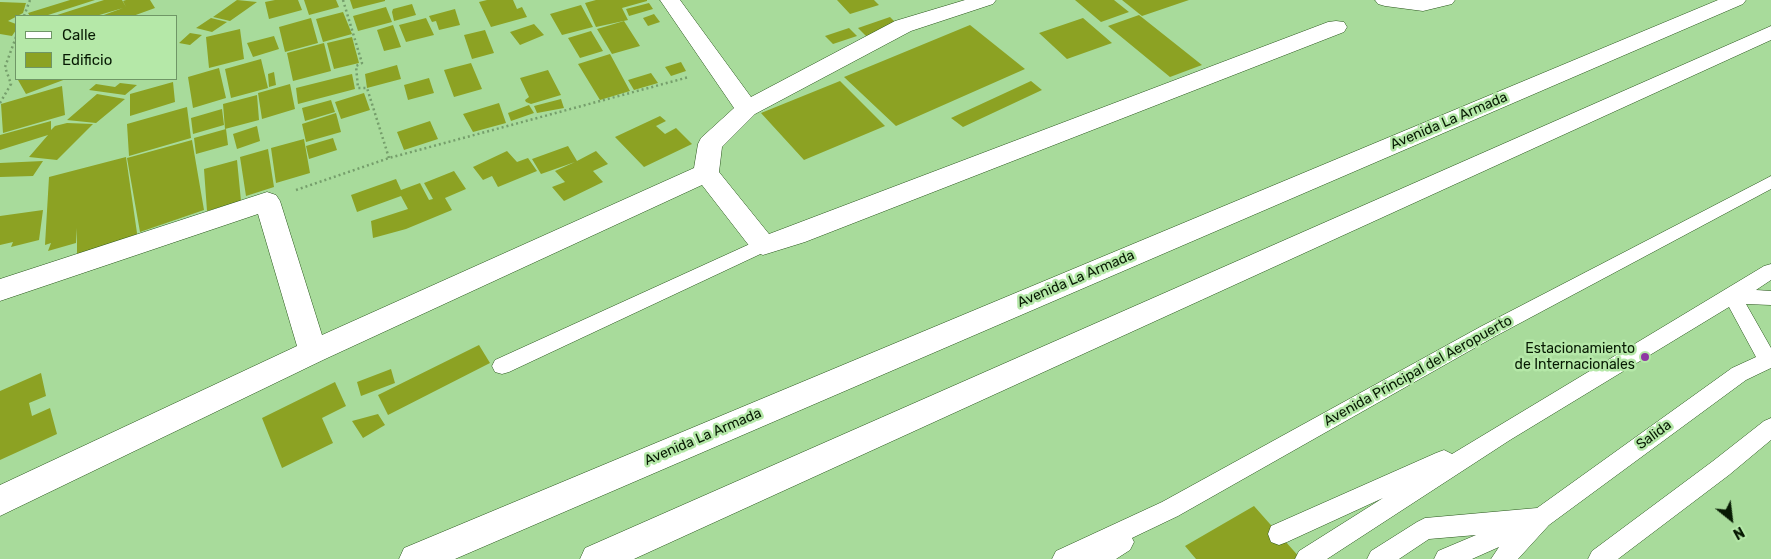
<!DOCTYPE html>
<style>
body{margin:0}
#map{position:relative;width:1771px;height:559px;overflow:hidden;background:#a8db9b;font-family:Rubik,sans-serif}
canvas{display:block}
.legend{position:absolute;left:15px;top:15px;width:162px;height:65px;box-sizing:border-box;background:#b5e8a8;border:1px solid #6f9666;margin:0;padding:6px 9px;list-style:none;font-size:15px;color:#071a03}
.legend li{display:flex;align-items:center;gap:10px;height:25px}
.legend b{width:25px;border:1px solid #6f9666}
.north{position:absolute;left:1706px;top:494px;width:50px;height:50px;-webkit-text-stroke:4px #b5e8a8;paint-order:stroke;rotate:151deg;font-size:14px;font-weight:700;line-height:20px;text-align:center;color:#071a03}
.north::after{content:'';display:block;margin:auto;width:18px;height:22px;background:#071a03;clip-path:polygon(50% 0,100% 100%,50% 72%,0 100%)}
</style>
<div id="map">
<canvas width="1771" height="559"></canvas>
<ul class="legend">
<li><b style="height:6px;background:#fff"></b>Calle</li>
<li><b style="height:14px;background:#8ca223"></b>Edificio</li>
</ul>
<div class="north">N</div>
</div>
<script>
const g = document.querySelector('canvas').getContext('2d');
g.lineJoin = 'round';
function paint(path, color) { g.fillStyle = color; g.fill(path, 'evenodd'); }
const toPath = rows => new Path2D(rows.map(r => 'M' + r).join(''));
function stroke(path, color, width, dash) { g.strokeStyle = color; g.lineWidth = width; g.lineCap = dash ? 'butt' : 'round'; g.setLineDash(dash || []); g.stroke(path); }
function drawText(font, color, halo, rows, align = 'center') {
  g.font = font + ' Rubik,sans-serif'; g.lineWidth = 5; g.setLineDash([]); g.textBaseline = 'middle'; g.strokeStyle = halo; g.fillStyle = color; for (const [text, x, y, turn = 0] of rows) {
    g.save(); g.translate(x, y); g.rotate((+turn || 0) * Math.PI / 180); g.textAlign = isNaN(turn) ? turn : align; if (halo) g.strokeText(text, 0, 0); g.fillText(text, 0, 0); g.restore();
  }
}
const building = toPath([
 [70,0,95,0,45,16,30,16,28,13],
 [104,0,122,0,126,7,123,1,126,0,150,0,155,8,133,16,101,16,123,8,96,16,54,16],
 [237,0,257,2,230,21,213,17],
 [275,0,298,0,302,10,269,19,265,2],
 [304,0,336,0,339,7,309,15],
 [350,0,385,0,385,1,353,9],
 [487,0,513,0,517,9,522,7,527,17,491,27,479,2],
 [596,0,647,0,647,1,622,8,628,20,596,27,585,3],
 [837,0,874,0,879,5,850,14],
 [1075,0,1114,0,1129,12,1101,22],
 [1122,0,1189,0,1142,16],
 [0,2,26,3,23,13,8,21,16,24,16,30,12,36,0,34],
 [649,3,653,9,629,16,626,9],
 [412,4,416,15,394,21,392,12,393,9],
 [581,5,593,27,562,35,550,14],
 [386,7,392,22,358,31,353,16],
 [455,9,460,25,439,30,436,21,432,22,429,16],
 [343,12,352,34,323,42,316,19],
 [654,14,660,22,648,26,643,18],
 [1139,15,1202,65,1170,77,1108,26],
 [890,17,898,25,866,36,858,28],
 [211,18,227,22,212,32,196,28],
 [311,18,318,43,285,52,279,27],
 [426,18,434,35,406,42,399,25],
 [1083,18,1112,43,1067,59,1039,33],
 [624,21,640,46,612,54,597,29],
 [534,24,544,35,520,45,510,32],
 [393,25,401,47,384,51,377,30],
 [970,25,1025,69,896,126,844,77],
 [849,28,857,36,833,44,825,36],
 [240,29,244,59,209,68,206,37],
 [485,30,494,53,472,59,464,35],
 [591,31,603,51,580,58,568,38],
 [190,33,202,35,190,45,179,43],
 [274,36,279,49,253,57,247,43],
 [352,37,359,63,334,69,327,43],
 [324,43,331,71,293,81,287,53],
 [610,54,630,91,600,100,578,64],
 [261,59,268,88,231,98,225,69],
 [681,62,686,71,671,76,665,67],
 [471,63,482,89,454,97,444,70],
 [397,65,401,79,367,88,365,74],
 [219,68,226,98,193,108,188,77],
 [548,70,561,95,531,104,526,102,525,100,529,97,520,78],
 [274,72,276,85,269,87,268,74],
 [651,73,658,83,634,90,628,80],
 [352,74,355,89,298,104,296,88],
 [429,78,434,93,408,100,404,85],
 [20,79,66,79,26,94,18,80],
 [840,81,885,126,804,160,761,113],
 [1031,81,1042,90,963,127,951,118],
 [173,82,175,102,130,116,130,94],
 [120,83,137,85,125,95,89,90,96,84,115,87],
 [290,84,295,109,262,119,258,93],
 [62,86,65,115,3,133,1,104],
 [364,93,370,110,341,119,335,102],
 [97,94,125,99,96,123,67,120],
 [257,95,259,120,225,129,223,104],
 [561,99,564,108,537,113,534,106],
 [331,100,335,112,305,121,302,108],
 [499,103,506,123,473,132,463,114],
 [529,105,534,113,511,121,508,113],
 [187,107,191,138,129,156,127,124],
 [222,109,224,125,193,134,191,118],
 [336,113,341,132,306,142,302,124],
 [660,116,666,121,656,126,665,134,676,128,692,144,644,167,615,137],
 [51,121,51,130,55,126,67,123,93,124,57,160,29,157,48,135,0,150,0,135],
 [430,121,438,139,404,150,397,132],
 [257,126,260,141,237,149,233,134],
 [226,129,228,145,196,154,194,138],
 [333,138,337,150,309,159,306,146],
 [304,139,310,173,276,183,271,148],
 [192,140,204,210,140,232,127,158],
 [568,146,577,161,596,151,608,164,593,171,603,182,564,201,552,187,565,182,555,171,575,162,541,174,532,159],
 [268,149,274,187,246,196,240,157],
 [507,151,517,162,528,158,537,171,498,187,492,176,483,180,473,167],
 [126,157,138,240,77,254,77,228,76,243,48,251,51,243,45,245,49,177],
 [237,160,241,201,207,211,204,169],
 [43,161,33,176,0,177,0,163],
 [454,171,466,189,445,198,452,210,406,229,373,238,371,221,408,209,401,196,357,212,351,195,396,179,401,190,420,183,429,200,433,199,424,183],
 [43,210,39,240,11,247,13,242,0,245,0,216],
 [479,345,490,363,388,415,378,395],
 [391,369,395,383,361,396,357,382],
 [41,373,46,396,29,403,32,416,50,408,57,434,0,460,0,391],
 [335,382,346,406,322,418,333,443,282,468,262,418],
 [378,414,385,425,363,438,352,421],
 [1254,506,1301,559,1196,559,1185,546]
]);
const path = toPath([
 [343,0,362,63,356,66,358,88,367,88,389,158],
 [24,16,30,0],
 [0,103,11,84,5,67,16,37],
 [296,190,389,158,689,77]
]);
const service = toPath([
 [1771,176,1771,189,1494,337,1178,516,1132,538,1134,542,1130,550,1116,559,1052,559,1056,551,1162,502,1480,327,1771,176],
 [763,238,769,240,772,245,769,250,509,372,502,374,495,372,492,366,495,360,763,238],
 [1771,264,1771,280,1756,290,1771,291,1771,305,1746,304,1771,348,1771,368,1746,380,1549,525,1518,559,1491,559,1499,547,1472,559,1434,559,1438,551,1476,535,1429,539,1399,559,1367,559,1371,551,1417,522,1425,518,1537,508,1732,368,1756,357,1729,307,1510,440,1327,559,1295,559,1299,551,1383,498,1287,542,1279,545,1271,542,1268,534,1271,526,1436,453,1444,450,1452,454,1764,266,1771,264],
 [1771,418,1771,440,1729,475,1618,559,1588,559,1592,551,1713,461,1764,421,1771,418]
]);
const minor = toPath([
 [660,0,680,0,751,97,895,21,965,0,996,0,993,4,911,31,755,114,722,147,719,172,769,234,1328,22,1336,21,1344,22,1347,27,1344,32,805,242,763,255,754,252,702,185,323,360,0,516,0,485,297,346,258,214,0,301,0,279,267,192,276,195,280,201,322,335,694,168,698,144,701,138,734,108,660,0],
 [1375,0,1455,0,1452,4,1423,11,1385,6,1378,4,1375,0]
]);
const secondary = toPath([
 [1718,0,1746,0,1743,4,455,559,399,559,404,548,1718,0],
 [1771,26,1771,40,634,559,580,559,585,548,1771,26]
]);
const markers = [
 [1645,357,5,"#8f37a3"]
];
const streetNames = [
 ["Avenida La Armada",1449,121,-23],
 ["Avenida La Armada",1076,279,-23],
 ["Avenida Principal del Aeropuerto",1418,371,-29],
 ["Salida",1654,435,-36],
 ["Avenida La Armada",703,437,-23]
];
const poiNames = [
 ["Estacionamiento",1635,349],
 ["de Internacionales",1635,365]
];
paint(building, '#8ca223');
stroke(service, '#28551b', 1);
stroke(minor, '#28551b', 1);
stroke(secondary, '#28551b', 1);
stroke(path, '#759e6b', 2.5, [2, 3]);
paint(service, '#fff');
paint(minor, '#fff');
paint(secondary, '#fff');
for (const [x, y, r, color] of markers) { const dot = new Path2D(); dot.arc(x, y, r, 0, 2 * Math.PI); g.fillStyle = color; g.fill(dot); stroke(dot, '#b5e8a8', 2); }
drawText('14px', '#071a03', '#b5e8a8', streetNames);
drawText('14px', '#071a03', '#b5e8a8', poiNames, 'right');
</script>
